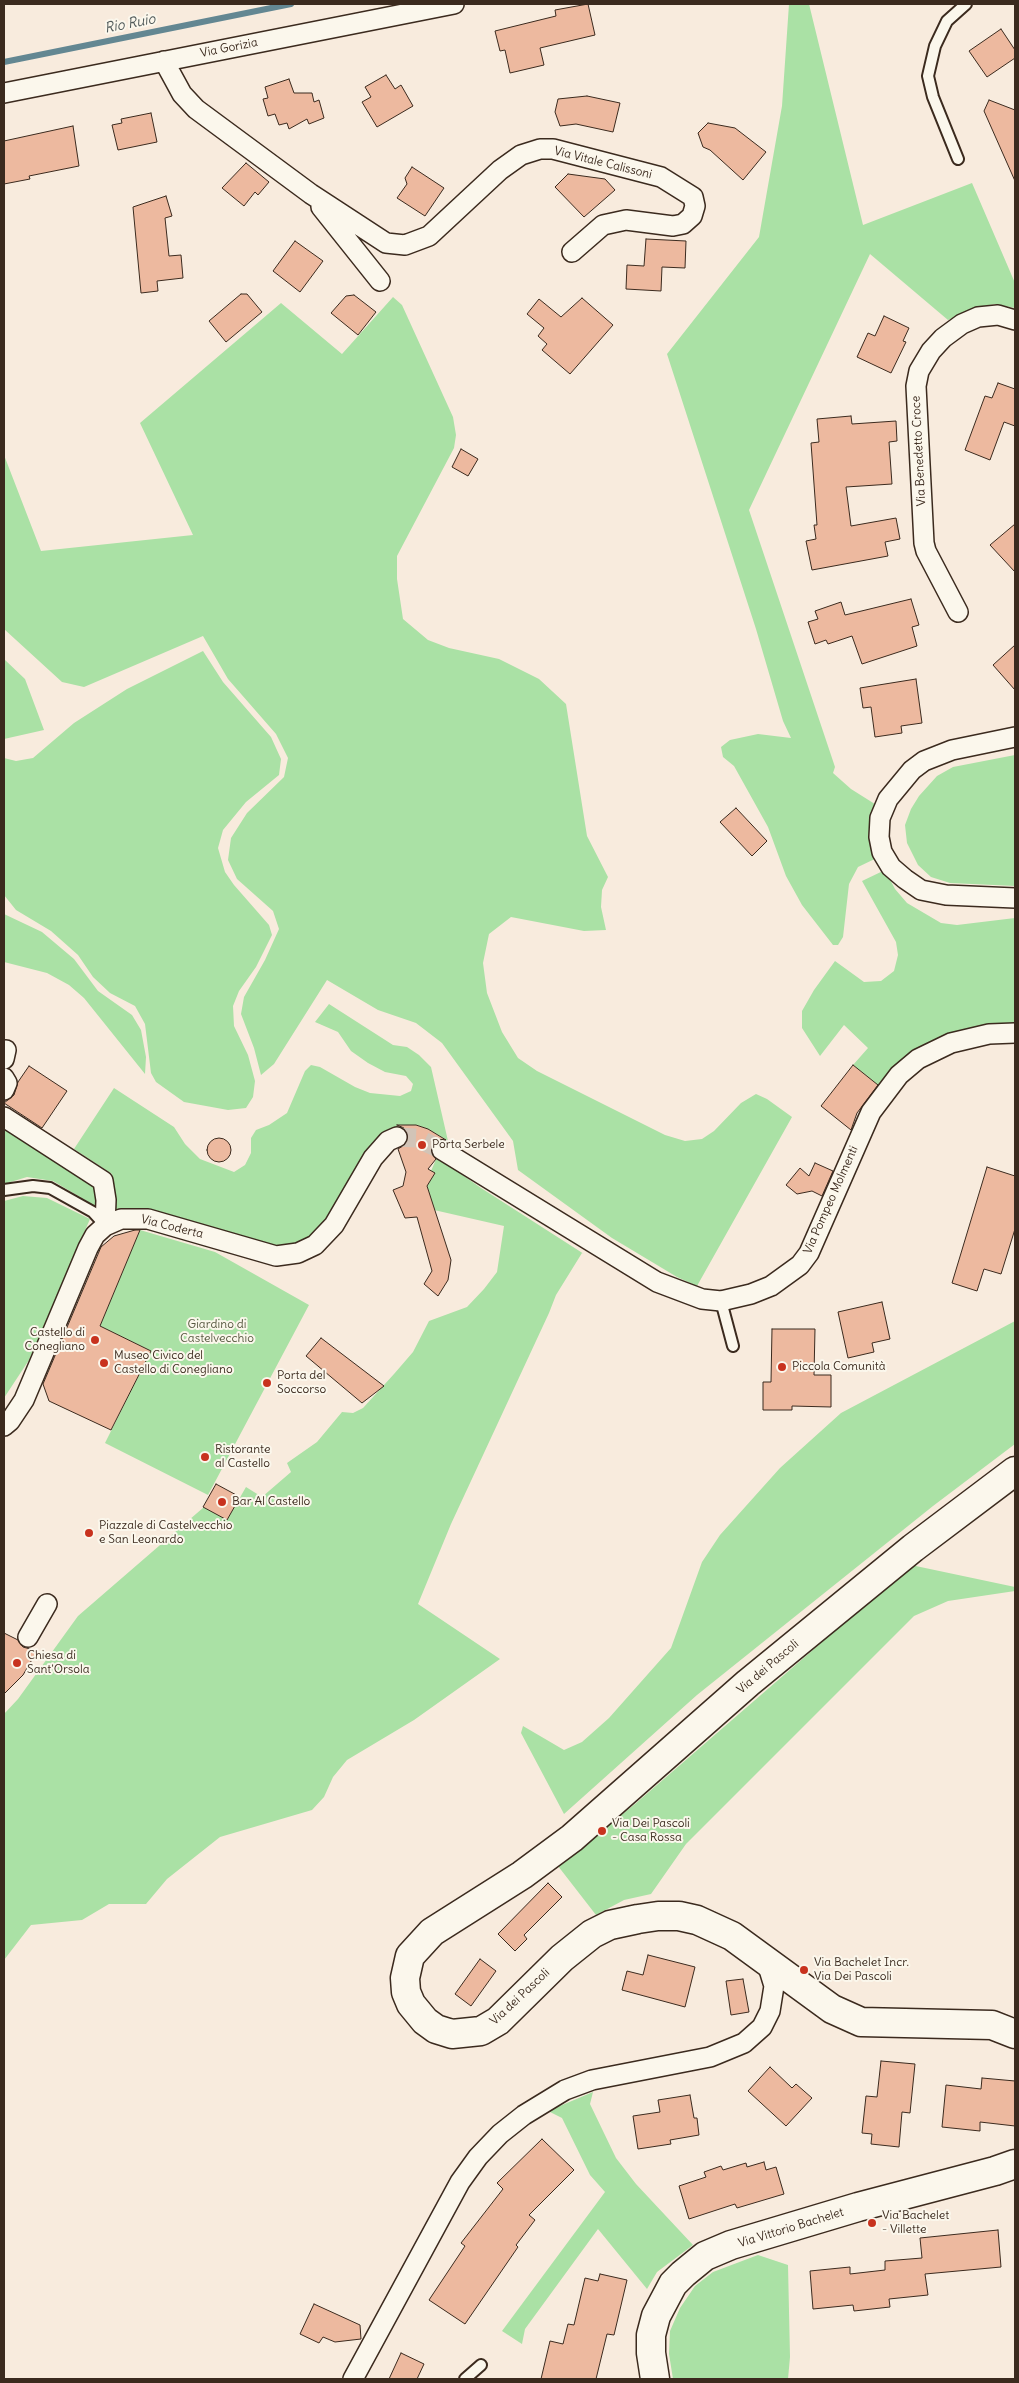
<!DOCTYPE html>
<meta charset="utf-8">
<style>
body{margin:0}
#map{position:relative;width:1019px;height:2383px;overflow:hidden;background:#f8ebdd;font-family:Delius,sans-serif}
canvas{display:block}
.frame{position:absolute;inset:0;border:5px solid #3b2a1e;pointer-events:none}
</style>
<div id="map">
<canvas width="1019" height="2383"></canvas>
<div class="frame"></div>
</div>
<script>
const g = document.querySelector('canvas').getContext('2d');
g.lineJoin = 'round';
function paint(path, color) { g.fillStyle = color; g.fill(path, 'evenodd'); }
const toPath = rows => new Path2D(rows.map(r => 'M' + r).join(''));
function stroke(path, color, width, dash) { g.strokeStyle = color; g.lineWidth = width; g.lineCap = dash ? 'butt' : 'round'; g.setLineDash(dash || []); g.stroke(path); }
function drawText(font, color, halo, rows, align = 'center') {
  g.font = font + ' Delius,sans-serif'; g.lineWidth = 4; g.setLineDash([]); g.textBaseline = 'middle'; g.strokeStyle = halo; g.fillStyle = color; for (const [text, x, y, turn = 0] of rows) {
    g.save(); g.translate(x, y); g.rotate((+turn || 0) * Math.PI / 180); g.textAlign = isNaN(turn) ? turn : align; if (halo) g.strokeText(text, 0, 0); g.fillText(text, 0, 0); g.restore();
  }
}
const green = toPath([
 [789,4,809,4,863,225,972,183,1015,283,1015,308,995,304,978,307,948,320,870,254,749,510,835,767,833,773,851,789,878,806,883,855,858,867,849,884,843,937,838,945,833,945,802,905,786,876,768,827,734,766,723,757,721,747,730,740,758,734,791,738,783,721,756,629,667,354,759,237,782,106],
 [393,297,402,305,453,417,456,435,454,448,397,556,397,579,403,619,428,640,449,648,499,659,539,679,566,704,587,836,608,877,602,890,601,907,606,930,584,931,511,917,489,934,483,963,487,993,502,1032,518,1058,537,1071,665,1135,685,1141,702,1139,714,1131,741,1103,756,1094,767,1099,792,1117,697,1286,677,1277,612,1238,518,1170,513,1141,442,1043,416,1023,378,1010,327,980,274,1064,261,1075,254,1048,241,1014,244,997,265,960,279,929,273,911,237,879,228,860,231,838,247,813,284,777,288,758,276,734,228,679,203,636,84,687,62,682,4,629,4,455,41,551,193,535,140,423,281,303,342,354],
 [203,651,223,682,271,737,281,759,279,775,246,802,223,830,218,848,225,872,234,885,269,925,272,935,256,967,239,991,233,1006,234,1026,248,1055,255,1081,253,1097,246,1108,228,1110,184,1102,156,1082,151,1073,145,1024,135,1006,110,993,93,977,78,955,51,931,16,910,4,895,4,758,16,761,33,758,74,723,127,689],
 [4,659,25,679,44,730,4,739],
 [1015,755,1015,886,950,883,931,877,918,865,907,843,905,825,911,809,919,796,937,776,953,767],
 [885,870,895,889,907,903,941,923,957,925,1015,918,1015,1024,1005,1024,924,1049,879,1086,853,1065,868,1048,844,1025,820,1056,802,1028,802,1011,814,990,835,961,864,982,881,981,894,971,898,955,896,942,862,881],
 [4,914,42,932,74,959,98,991,132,1015,141,1030,146,1057,145,1074,84,998,69,985,47,973,4,962],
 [329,1004,393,1045,407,1047,419,1055,431,1067,448,1141,428,1129,416,1125,397,1125,397,1129,326,1220,309,1239,293,1247,279,1248,115,1214,112,1174,74,1149,114,1088,174,1127,185,1144,200,1159,234,1172,245,1165,251,1153,251,1138,256,1130,269,1125,287,1113,305,1071,311,1065,320,1067,355,1087,370,1093,400,1096,411,1091,413,1084,406,1076,385,1072,368,1063,351,1051,338,1032,315,1022],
 [4,1126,96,1185,95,1206,53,1181,27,1177,4,1184],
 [437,1157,481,1188,584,1254,582,1253,556,1295,549,1313,451,1524,418,1604,500,1659,414,1720,347,1760,333,1777,324,1797,312,1810,220,1837,167,1879,146,1904,109,1904,82,1920,31,1925,4,1960,4,1714,18,1699,78,1616,204,1507,227,1520,246,1487,262,1497,291,1472,287,1463,317,1442,342,1412,353,1413,363,1408,394,1374,413,1352,429,1321,467,1307,484,1289,497,1272,504,1226,434,1210,427,1186,434,1174,431,1171],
 [23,1196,47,1198,90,1219,29,1360,4,1398,4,1201],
 [140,1230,215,1252,309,1305,208,1495,105,1443,151,1351,100,1326],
 [1015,1321,1015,1444,933,1506,697,1695,564,1814,521,1733,523,1726,564,1750,582,1742,609,1718,671,1648,702,1562,720,1535,780,1468,841,1413],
 [911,1565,1015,1587,1015,1591,948,1601,914,1616,686,1844,651,1894,624,1900,596,1915,558,1866,635,1804],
 [593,2092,590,2104,616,2158,636,2184,693,2245,657,2272,647,2289,598,2229,525,2329,522,2344,502,2331,605,2192,590,2175,562,2118,548,2111],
 [758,2255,788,2265,790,2357,788,2379,673,2379,669,2354,670,2331,680,2308,695,2286,713,2272]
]);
const stream = toPath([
 [4,62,291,4]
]);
const building = toPath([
 [588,4,595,35,540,48,544,65,510,73,505,50,500,51,495,31,556,16,555,10,588,4],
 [1001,29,1015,50,1015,58,987,77,969,51,1001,29],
 [386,75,395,89,401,85,413,106,377,127,362,102,371,97,365,87,386,75],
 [289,79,294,93,312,93,314,102,319,100,324,118,309,124,307,119,289,129,287,123,279,125,275,114,268,116,263,99,268,98,265,87,289,79],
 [587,96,620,103,613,132,576,124,560,126,555,112,558,99,587,96],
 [989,100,1015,110,1015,181,984,111,989,100],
 [151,113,157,142,118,150,112,125,122,123,121,119,151,113],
 [708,123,735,128,766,152,743,180,710,150,703,147,698,133,708,123],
 [73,126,79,166,29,176,30,179,4,184,4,141,73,126],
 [246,163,269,182,258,195,255,192,244,206,222,188,246,163],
 [412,167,444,188,425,216,397,198,407,184,405,178,412,167],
 [568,174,605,179,615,190,584,217,555,187,568,174],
 [166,196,172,216,165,218,169,256,181,255,183,278,157,281,158,291,141,293,133,207,166,196],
 [646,239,686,241,685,268,662,267,661,291,626,289,627,265,644,266,646,239],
 [295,241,323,261,300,292,273,271,295,241],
 [241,294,247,294,262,312,226,342,209,321,241,294],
 [354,295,376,312,358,335,331,313,346,296,354,295],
 [582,298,613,325,570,374,542,350,547,344,538,336,544,328,527,314,539,299,561,317,582,298],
 [884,316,909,328,903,341,906,342,891,373,857,357,868,333,875,336,884,316],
 [998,383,1015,389,1015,426,1004,422,990,460,965,450,985,396,992,398,998,383],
 [851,416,852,424,896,421,897,441,889,442,892,484,846,487,851,526,896,518,900,539,885,542,888,556,812,570,806,541,816,539,814,525,817,525,811,443,819,442,817,419,851,416],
 [461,449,478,459,468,476,452,467,461,449],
 [1015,524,1015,572,990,545,1015,524],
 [911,599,919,625,912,627,917,646,862,664,852,636,828,644,826,640,815,644,808,622,818,619,815,611,841,602,845,615,911,599],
 [1015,645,1015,690,993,665,1015,645],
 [916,679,922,723,901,726,902,733,875,737,871,707,863,708,860,688,916,679],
 [736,808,767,841,752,856,720,822,736,808],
 [853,1065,878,1085,857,1113,851,1130,821,1106,853,1065],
 [29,1066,67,1091,42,1128,4,1103,14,1095,18,1082,29,1066],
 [397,1125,416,1125,428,1129,446,1140,437,1140,432,1145,431,1150,436,1159,428,1169,435,1173,427,1186,451,1260,448,1280,438,1296,424,1284,432,1271,417,1217,405,1218,393,1190,403,1186,406,1172,398,1149,406,1144,408,1138,404,1128,397,1125],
 '207 1150a12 12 0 1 1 24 0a12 12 0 1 1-24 0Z',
 [815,1163,833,1171,822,1196,812,1191,797,1194,786,1185,800,1168,809,1176,815,1163],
 [987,1167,1015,1176,1015,1229,1001,1274,984,1269,977,1291,952,1283,987,1167],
 [135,1230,140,1230,100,1326,151,1351,111,1430,49,1401,43,1384,101,1247,114,1236,135,1230],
 [882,1302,890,1339,872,1343,874,1352,848,1358,838,1312,882,1302],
 [772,1329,815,1329,814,1375,831,1375,831,1407,792,1406,792,1410,763,1410,763,1382,771,1382,772,1329],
 [321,1338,384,1386,362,1403,306,1356,321,1338],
 [216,1484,240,1497,227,1520,203,1507,216,1484],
 [4,1633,18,1640,23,1647,37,1651,23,1675,4,1694,4,1633],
 [548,1883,562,1897,524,1935,527,1939,515,1951,498,1934,548,1883],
 [648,1955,695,1967,685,2007,622,1990,627,1971,643,1975,648,1955],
 [480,1959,496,1971,471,2006,455,1994,480,1959],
 [743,1979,749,2012,731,2015,726,1981,743,1979],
 [881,2061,915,2064,910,2113,902,2112,899,2147,871,2144,872,2134,862,2133,866,2096,877,2097,881,2061],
 [770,2067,792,2088,796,2084,812,2098,786,2126,748,2091,770,2067],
 [982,2078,1015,2081,1015,2126,980,2122,980,2131,942,2127,946,2085,981,2089,982,2078],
 [690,2095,694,2118,697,2118,699,2135,670,2140,671,2144,638,2149,633,2116,660,2112,658,2100,690,2095],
 [542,2139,574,2170,529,2215,535,2220,516,2245,518,2247,465,2324,429,2300,465,2246,461,2243,503,2189,497,2183,542,2139],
 [764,2162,766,2170,776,2167,784,2194,737,2208,735,2204,689,2219,679,2186,706,2177,704,2172,721,2166,723,2170,746,2163,747,2167,764,2162],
 [998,2230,1001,2267,925,2274,928,2295,889,2299,890,2307,854,2311,853,2305,813,2309,810,2271,850,2267,850,2274,885,2270,885,2261,922,2258,920,2238,998,2230],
 [600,2274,627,2280,614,2335,607,2334,596,2379,541,2379,550,2341,563,2344,568,2324,574,2325,585,2278,598,2281,600,2274],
 [314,2304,360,2325,361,2339,335,2342,323,2337,319,2343,300,2334,314,2304],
 [401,2353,424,2364,417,2379,389,2379,401,2353]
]);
const streetTunnel = toPath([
 [397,1137,417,1138,442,1150]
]);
const lane = toPath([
 [958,159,933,97,928,76,935,46,947,21,966,4],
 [4,1190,33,1186,50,1188,93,1212,105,1225],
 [721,1301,733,1346],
 [465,2379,481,2365]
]);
const street = toPath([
 [164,61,182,94,196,109,311,194,386,243,405,245,429,236,500,170,521,155,540,149,553,149,661,177,693,197,695,206,692,216,683,224,673,226,626,220,603,225,572,252],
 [4,93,454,4],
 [321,207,380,281],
 [958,612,926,551,924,543,916,386,919,371,931,351,943,338,962,324,978,317,998,315,1015,320],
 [1015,737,952,750,924,761,912,770,888,799,880,818,879,837,882,852,891,867,905,879,921,890,946,895,1015,898],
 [4,1051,6,1050,4,1059],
 [4,1078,7,1083,4,1090],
 [4,1117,103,1181,106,1200,105,1226],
 [442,1150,657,1282,702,1299,721,1301,751,1294,771,1286,800,1265,809,1253,871,1112,899,1075,918,1059,951,1043,989,1034,1015,1033],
 [4,1426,10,1421,24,1400,88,1248,95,1235,105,1226,121,1219,148,1219,276,1256,298,1253,315,1245,334,1225,373,1158,388,1141,397,1137],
 [28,1637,47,1604],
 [353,2379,460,2182,478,2157,500,2134,524,2115,565,2090,592,2080,710,2057,744,2043,762,2027,770,2011,774,1986,767,1963]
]);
const secondary = toPath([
 [1015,1471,913,1548,748,1683,572,1838,522,1875,432,1932,410,1956,405,1978,406,1992,411,2004,425,2021,436,2029,452,2034,481,2031,498,2021,562,1958,592,1934,610,1925,638,1919,658,1916,679,1916,697,1920,732,1936,832,2009,861,2022,992,2025,1015,2034],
 [655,2379,651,2353,651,2335,656,2316,673,2284,683,2274,705,2256,731,2245,858,2207,995,2171,1015,2164]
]);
const markers = [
 [422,1145,5,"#c8321e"],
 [95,1340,5,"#c8321e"],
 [104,1363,5,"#c8321e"],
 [782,1367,5,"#c8321e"],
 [267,1383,5,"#c8321e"],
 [205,1457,5,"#c8321e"],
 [222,1502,5,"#c8321e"],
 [89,1533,5,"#c8321e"],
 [17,1663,5,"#c8321e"],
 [602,1831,5,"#c8321e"],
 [804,1970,5,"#c8321e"],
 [872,2223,5,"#c8321e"]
];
const streetNames = [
 ["Via Gorizia",229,48,-11],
 ["Via Vitale Calissoni",603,163,14],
 ["Via Benedetto Croce",919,451,-93],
 ["Via Pompeo Molmenti",831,1200,-66],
 ["Via Coderta",172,1227,14],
 ["Via dei Pascoli",768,1667,-40],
 ["Via dei Pascoli",520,1997,-43],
 ["Via Vittorio Bachelet",791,2228,-17]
];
const poiNames = [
 ["Porta Serbele",432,1145],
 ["Castello di",85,1333,"right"],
 ["Conegliano",85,1347,"right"],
 ["Museo Civico del",114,1356],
 ["Castello di Conegliano",114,1370],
 ["Piccola Comunità",792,1367],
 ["Porta del",277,1376],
 ["Soccorso",277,1390],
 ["Ristorante",215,1450],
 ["al Castello",215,1464],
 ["Bar Al Castello",232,1502],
 ["Piazzale di Castelvecchio",99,1526],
 ["e San Leonardo",99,1540],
 ["Chiesa di",27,1656],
 ["Sant'Orsola",27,1670],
 ["Via Dei Pascoli",612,1824],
 ["- Casa Rossa",612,1838],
 ["Via Bachelet Incr.",814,1963],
 ["Via Dei Pascoli",814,1977],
 ["Via Bachelet",882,2216],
 ["- Villette",882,2230]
];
const parkNames = [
 ["Giardino di",217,1325],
 ["Castelvecchio",217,1339]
];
const waterNames = [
 ["Rio Ruio",130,24,-11]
];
paint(green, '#aae1a5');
stroke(stream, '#638792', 6);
paint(building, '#edb99f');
stroke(building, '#3b2a1e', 1);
stroke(streetTunnel, '#d2c4b7', 19, [19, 9]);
stroke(lane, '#3b2a1e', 14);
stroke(street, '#3b2a1e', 22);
stroke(secondary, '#3b2a1e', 31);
stroke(lane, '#fbf7ec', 10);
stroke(street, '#fbf7ec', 19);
stroke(secondary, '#fbf7ec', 28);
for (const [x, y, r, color] of markers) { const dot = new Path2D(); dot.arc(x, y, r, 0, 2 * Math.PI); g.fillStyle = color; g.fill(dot); stroke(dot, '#fbf7ec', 2); }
drawText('12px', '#3b2a1e', '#fbf7ec', streetNames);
drawText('12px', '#3b2a1e', '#fbf7ec', poiNames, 'left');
drawText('12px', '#575840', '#fbf7ec', parkNames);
drawText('italic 14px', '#4f5858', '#fbf7ec', waterNames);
</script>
